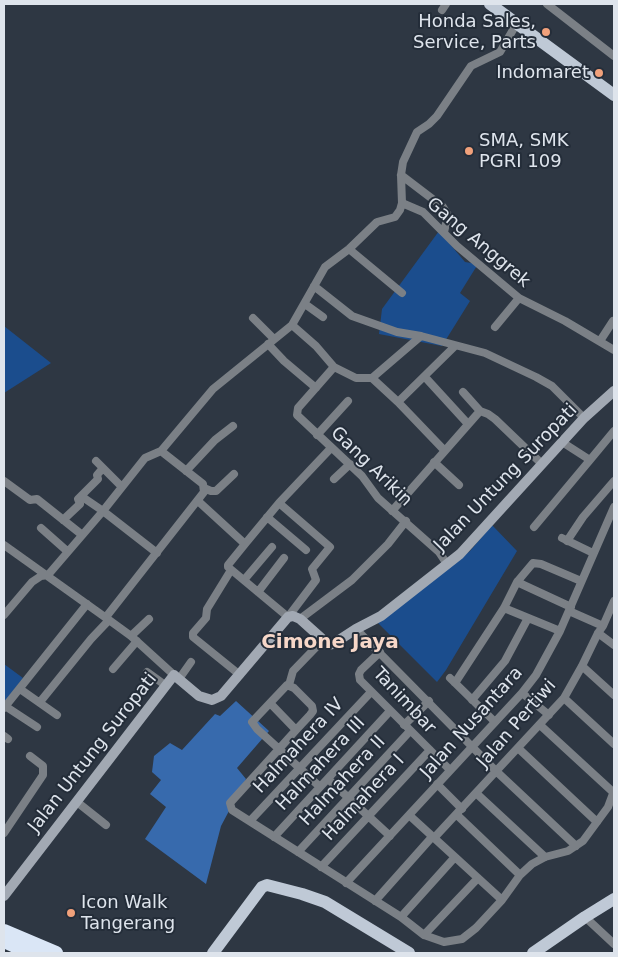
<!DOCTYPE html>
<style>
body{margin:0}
#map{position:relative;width:618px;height:957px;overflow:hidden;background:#2e3743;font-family:"DejaVu Sans",sans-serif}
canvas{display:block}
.frame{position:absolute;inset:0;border:5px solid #dee4ec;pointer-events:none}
</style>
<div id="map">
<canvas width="618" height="957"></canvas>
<div class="frame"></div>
</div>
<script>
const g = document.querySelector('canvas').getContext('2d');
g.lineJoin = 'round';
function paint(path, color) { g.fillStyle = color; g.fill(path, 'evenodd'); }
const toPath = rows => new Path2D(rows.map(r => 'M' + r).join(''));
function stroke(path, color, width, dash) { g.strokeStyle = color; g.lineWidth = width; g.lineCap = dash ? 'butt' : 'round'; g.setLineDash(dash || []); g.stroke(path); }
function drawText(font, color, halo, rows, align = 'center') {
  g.font = font + ' "DejaVu Sans",sans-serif'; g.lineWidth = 4; g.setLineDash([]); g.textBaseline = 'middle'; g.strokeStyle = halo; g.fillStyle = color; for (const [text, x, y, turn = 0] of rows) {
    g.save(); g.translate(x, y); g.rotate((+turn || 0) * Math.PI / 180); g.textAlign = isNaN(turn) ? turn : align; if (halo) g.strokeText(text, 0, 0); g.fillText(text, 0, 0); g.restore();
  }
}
const green = toPath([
 [439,231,465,262,478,264,460,293,470,301,442,346,379,334,382,309],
 [4,326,51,363,4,393],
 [492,525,517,551,446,670,437,682,378,623,470,551],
 [4,664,23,678,4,703]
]);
const forest = toPath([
 [236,701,269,731,237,768,246,779,221,826,206,884,145,839,166,807,150,794,161,780,152,772,154,756,170,743,182,750,215,714,220,716]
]);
const street = toPath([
 [547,4,614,56],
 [442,10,446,4],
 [401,175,443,207,448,215,444,232],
 [402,203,423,212,457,246,519,298,565,321,614,350],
 [349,249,402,293],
 [314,286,352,316,397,332,421,336],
 [305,304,323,317],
 [253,318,274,339],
 [292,325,316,346,334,367,356,378,372,378],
 [495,327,519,298],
 [600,341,613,321],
 [268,344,284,361,316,388],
 [334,367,298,408,297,415,362,476,378,498,439,552,447,564],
 [425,377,468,424],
 [463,392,480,411],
 [398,402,455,346],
 [317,435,348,401],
 [444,450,398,402,372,378,421,336,485,353,536,377,552,386,584,418],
 [590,460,614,431],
 [96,461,122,487],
 [434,462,459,485],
 [186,471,215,440,233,426],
 [334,479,350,464],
 [4,481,30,500,37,499,81,534],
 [204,488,211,491,216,491,234,474],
 [81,496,103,511,157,553],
 [198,501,245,544,228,565,228,567,288,617,316,580,312,569,330,547,279,503],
 [392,511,480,411,488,414,495,419,542,464],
 [267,517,306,550],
 [63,520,80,504,78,499,98,479,97,475,103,468],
 [534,527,590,460,562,442],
 [41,528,67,551],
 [562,538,593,553],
 [567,541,583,517,614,481],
 [245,544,279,503,331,448],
 [4,545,109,620,131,636,174,675],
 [231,570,207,609,206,618,193,633,193,637,240,675],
 [48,575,103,511,145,458,161,451,213,389,292,325,325,267,349,249,377,222,395,217,400,210,402,203,401,175,403,162,417,132,429,124,437,116,471,66,500,52,517,23],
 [244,580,272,547],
 [517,582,571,607],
 [258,592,284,558],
 [504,608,560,631],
 [569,611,603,626],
 [4,615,32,582,41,576,48,575],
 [106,617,204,492,203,484,161,451],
 [300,619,352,580,388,544,406,521],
 [356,629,496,771,576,846],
 [598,633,614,645],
 [131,636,149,619],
 [380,652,361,670,359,674,360,680,450,770],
 [582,666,614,695],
 [113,669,137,641],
 [147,672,165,685],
 [450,678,495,722],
 [179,679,191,662],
 [455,683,504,608,517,582,533,563,541,564,581,581],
 [289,685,293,671,323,640],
 [20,689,57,715],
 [522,693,549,715],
 [564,698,614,744],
 [472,700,505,661,528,618],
 [40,702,91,639,109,620],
 [270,703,296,730],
 [5,706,37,727],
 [4,708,87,604],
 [404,725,429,701],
 [540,725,614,793],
 [4,736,8,739],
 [518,748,597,822],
 [328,779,390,836],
 [437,784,462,809],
 [320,787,279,749,257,729,252,722,287,685,294,688,312,706,313,711,310,715,296,730,279,749,230,803,232,810,401,917,424,935,444,942,462,939,476,928,502,900,520,875,532,864,545,857,568,851,583,841,608,807,614,791],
 [476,793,545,857],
 [77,802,106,825],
 [409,815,502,900],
 [457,815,520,875],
 [250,821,371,692],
 [4,833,43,775,43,766,30,756],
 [274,837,390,711],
 [434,838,564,698,582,666,598,633,603,626,614,601],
 [298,852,410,731],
 [321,867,430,750],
 [346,883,522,693,536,675,560,631,614,507],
 [375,901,432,837],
 [401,917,455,857],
 [585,917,614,944],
 [424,935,478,878]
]);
const secondary = toPath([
 [4,896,174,675,199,696,212,700,221,696,288,617,293,616,300,619,329,645,333,644,356,629,381,616,460,554,584,418,614,391]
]);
const primary = toPath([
 [490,4,614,95],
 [213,953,262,887,267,885,302,894,325,902,409,953],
 [533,953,585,917,614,899]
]);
const highway = toPath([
 [4,931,56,953],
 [4,941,30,953]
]);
const markers = [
 [546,32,5,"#f1a17b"],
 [599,73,5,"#f1a17b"],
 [469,151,5,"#f1a17b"],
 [71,913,5,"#f1a17b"]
];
const poiNames = [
 ["Honda Sales,",536,22],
 ["Service, Parts",536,43],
 ["Indomaret",589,73],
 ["SMA, SMK",479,141,"left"],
 ["PGRI 109",479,162,"left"],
 ["Icon Walk",81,903,"left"],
 ["Tangerang",81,924,"left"]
];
const streetNames = [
 ["Gang Anggrek",478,243,40],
 ["Gang Arikin",371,467,44],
 ["Jalan Untung Suropati",506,478,-46],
 ["Tanimbar",404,701,47],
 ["Jalan Nusantara",472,723,-48],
 ["Jalan Pertiwi",517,724,-49],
 ["Halmahera IV",299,746,-47],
 ["Jalan Untung Suropati",93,753,-52],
 ["Halmahera III",321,764,-47],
 ["Halmahera II",343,781,-47],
 ["Halmahera I",364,798,-47]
];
const quarterNames = [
 ["Cimone Jaya",330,643]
];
paint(green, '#1b4d8d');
paint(forest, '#376aad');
stroke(street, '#7b8086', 8);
stroke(secondary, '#a2a9b3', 10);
stroke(primary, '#bfc9d6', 12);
stroke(highway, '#dae6f6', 14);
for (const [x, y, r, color] of markers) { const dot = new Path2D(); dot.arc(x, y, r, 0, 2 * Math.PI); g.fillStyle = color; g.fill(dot); stroke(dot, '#242d39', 2); }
drawText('18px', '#dee4ec', '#242d39', poiNames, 'right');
drawText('18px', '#dee4ec', '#242d39', streetNames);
drawText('bold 20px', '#f6d7c8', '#242d39', quarterNames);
</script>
